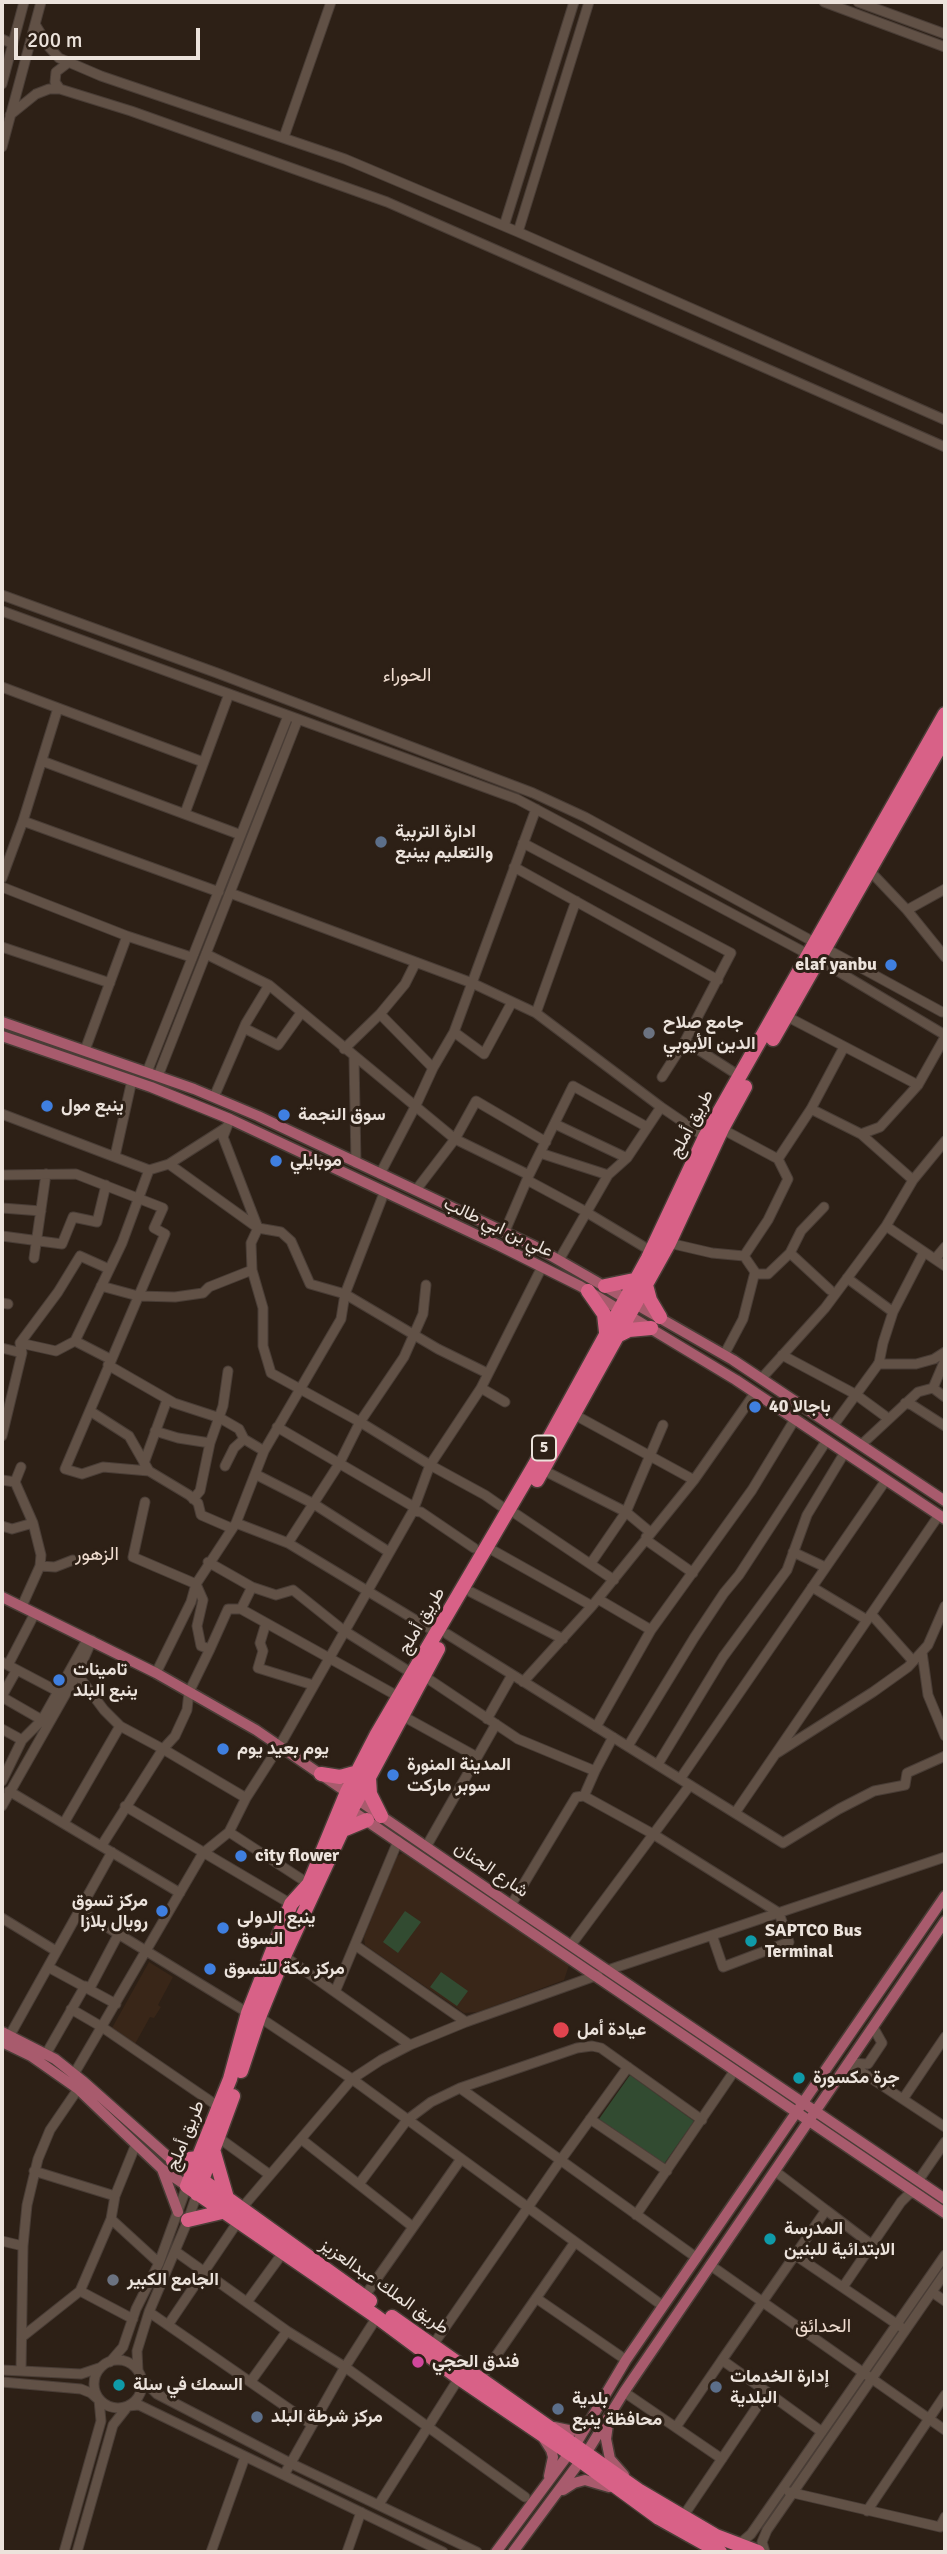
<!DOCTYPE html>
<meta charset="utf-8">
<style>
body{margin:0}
#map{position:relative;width:947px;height:2554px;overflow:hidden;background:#2d2016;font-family:Signika,sans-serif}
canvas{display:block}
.frame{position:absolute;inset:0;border:4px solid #ece3dc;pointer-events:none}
.scale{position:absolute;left:14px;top:28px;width:186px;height:32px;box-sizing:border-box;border:4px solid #ece3dc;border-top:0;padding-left:9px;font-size:21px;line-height:24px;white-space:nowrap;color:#ece3dc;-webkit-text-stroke:5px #2d2016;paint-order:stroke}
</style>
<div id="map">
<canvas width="947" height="2554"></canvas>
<div class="frame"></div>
<div class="scale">200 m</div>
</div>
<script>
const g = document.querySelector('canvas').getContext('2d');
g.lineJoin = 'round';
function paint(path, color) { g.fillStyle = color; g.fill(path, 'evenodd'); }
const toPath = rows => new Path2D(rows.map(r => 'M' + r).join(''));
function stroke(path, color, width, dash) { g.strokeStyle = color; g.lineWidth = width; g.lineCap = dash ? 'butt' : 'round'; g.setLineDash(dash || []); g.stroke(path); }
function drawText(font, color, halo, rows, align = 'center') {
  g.font = font + ' Signika,Vazirmatn,sans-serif'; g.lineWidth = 6; g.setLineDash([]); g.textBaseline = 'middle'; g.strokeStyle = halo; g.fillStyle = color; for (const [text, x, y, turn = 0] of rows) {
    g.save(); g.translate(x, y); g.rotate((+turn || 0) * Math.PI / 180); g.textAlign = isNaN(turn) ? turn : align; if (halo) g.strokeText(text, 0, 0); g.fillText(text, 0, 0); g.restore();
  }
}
const built = toPath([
 [403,1853,569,1965,564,1980,478,2012,464,2013,365,1945,364,1937,397,1856],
 [149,1962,173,1977,158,2005,161,2007,154,2018,150,2017,135,2044,112,2028]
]);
const green = toPath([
 [405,1911,421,1922,398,1953,383,1942],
 [441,1972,468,1991,457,2006,430,1987],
 [630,2075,694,2121,664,2164,599,2119]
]);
const minor = toPath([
 [824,2,945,47],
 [858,2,945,34],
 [35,24,49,47,59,58,101,76,345,159,518,232,945,420],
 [2,39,13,44],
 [2,84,24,2],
 [60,89,55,82,56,72,69,62],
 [10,115,36,94,49,89,60,89,131,111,387,202,945,447],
 [284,137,331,2],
 [2,147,41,2],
 [504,226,574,2],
 [518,232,589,2],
 [2,595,217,673,533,793,585,817,942,1012],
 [2,611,517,799,819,960,945,1035],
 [2,687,58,708,23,821],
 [58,708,203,762],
 [42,761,241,835],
 [185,813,229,694],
 [523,843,731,953,685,1041,662,1077],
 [514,867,718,980],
 [869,870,907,910,945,957],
 [2,878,23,821,219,892],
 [2,887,127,936],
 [230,893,472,983,536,1013,661,1107,705,1137],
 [907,910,945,889],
 [2,947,110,983],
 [206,954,269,985,455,1139,529,1175],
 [536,1013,576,901],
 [380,1014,433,1068],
 [786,1016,918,1085],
 [244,1028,278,1045,301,1013],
 [454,1032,484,1054,512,1002],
 [685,1041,741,1077],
 [344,1049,380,1014,405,984,416,962],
 [85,1050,127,936,191,957],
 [354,1057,356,1163],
 [147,1072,288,716],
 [158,1076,298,719],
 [214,1097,246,1023,269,985],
 [811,1109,861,1134,880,1127,918,1085,945,1037],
 [2,1114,149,1170,169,1164,258,1228,251,1243,252,1270,263,1308,263,1346,271,1373,360,1422,430,1465,485,1495,508,1511],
 [230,1119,223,1137,258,1228,281,1232,291,1241,310,1284,345,1294,438,1349,487,1373],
 [555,1124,627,1158],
 [722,1129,778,1159,788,1179,768,1220,744,1256,755,1272,743,1319,724,1355],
 [861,1134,913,1180],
 [540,1153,608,1175],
 [115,1156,132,1080],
 [778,1159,811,1109,844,1047],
 [169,1164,227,1127],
 [380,1174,416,1105,433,1068,454,1032,536,809],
 [2,1175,76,1174,163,1208,154,1228,165,1234,65,1469,82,1474,103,1467,149,1471,189,1495,198,1503,201,1515,231,1528],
 [527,1180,581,1209,651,1251],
 [416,1190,455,1139,476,1101,546,1142],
 [2,1208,41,1211],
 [886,1226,945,1266],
 [505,1231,529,1175,573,1086,647,1127],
 [2,1236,62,1244,73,1217,97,1222,106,1185],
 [669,1243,712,1253,744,1256],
 [790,1253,830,1290],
 [34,1258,46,1174],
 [935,1259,945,1247],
 [559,1260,608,1175,627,1158,661,1107],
 [755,1274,768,1274,790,1253,801,1231,824,1207],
 [847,1278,893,1312],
 [101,1286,138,1296,175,1297,203,1293,209,1287,252,1270],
 [2,1303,8,1304],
 [75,1341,110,1359],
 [20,1343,56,1351,75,1341,122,1243,149,1170],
 [2,1348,22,1353],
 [782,1355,855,1394,885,1416],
 [878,1364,916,1364,934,1359,945,1352],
 [108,1365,174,1403,220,1418,239,1429,244,1439,264,1451],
 [761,1379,825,1308,886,1226,913,1180,945,1141],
 [481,1388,505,1402],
 [933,1388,945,1397],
 [905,1403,912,1405,945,1426],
 [90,1411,129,1436,149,1471],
 [575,1415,694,1480],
 [833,1426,879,1363,883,1343,893,1312,924,1252],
 [277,1427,414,1507],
 [155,1431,178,1438,210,1443],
 [2,1436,22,1353,20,1343,58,1292,80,1256,109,1269],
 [861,1445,918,1392,933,1388,945,1360],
 [144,1463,167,1400],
 [225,1466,234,1448,244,1439],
 [21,1467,15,1482,33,1523,41,1555,40,1566,22,1606],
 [543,1470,626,1512,650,1532],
 [255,1474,314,1504,389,1552],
 [2,1480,15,1482],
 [193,1499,200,1491,210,1443,223,1406,228,1371],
 [413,1511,421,1512,474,1548],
 [516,1514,614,1580],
 [236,1523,288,1543,437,1633],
 [2,1526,12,1529,33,1523],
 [646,1537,649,1542,693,1573],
 [288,1543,339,1464,360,1422,404,1357,423,1314,426,1285],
 [494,1551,592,1606],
 [793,1552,825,1567],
 [208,1562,252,1587],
 [591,1563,626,1512,663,1425],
 [40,1566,55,1567,73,1560],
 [812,1587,867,1620],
 [471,1592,563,1639],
 [598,1599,651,1630],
 [241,1609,392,1693],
 [871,1614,913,1661],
 [266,1623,260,1643,263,1651,258,1668,313,1685],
 [447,1634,783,1843,839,1809,874,1791,905,1785,907,1773,945,1756],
 [210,1649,228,1609,241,1609,252,1587,276,1595,293,1590,343,1630,413,1674],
 [922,1652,928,1695,945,1736],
 [2,1662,59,1692],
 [8,1665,35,1613],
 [156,1673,191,1602,196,1584,236,1523,264,1451,341,1319,345,1294,384,1193],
 [77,1674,104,1710,120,1726],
 [424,1676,518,1739,595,1771],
 [523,1682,592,1606,694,1480,755,1393],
 [2,1696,16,1671],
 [2,1697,42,1720],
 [401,1715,477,1757],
 [487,1719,512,1675],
 [596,1727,651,1630,752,1490,795,1419],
 [2,1729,22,1740],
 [628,1746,694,1638,724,1593,739,1575,827,1440],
 [777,1753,873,1692,908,1667,928,1645,945,1606],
 [658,1764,723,1657,787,1570,807,1515,845,1452],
 [680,1779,886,1480],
 [2,1781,22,1740,42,1720,87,1640],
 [9,1791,180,1893],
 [584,1796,595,1771,613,1737],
 [2,1806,77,1674,92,1640],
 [125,1806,291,1904],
 [735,1813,939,1515],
 [64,1823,120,1726,163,1749,175,1736,187,1710,189,1692,210,1649,201,1646,197,1626,203,1600,196,1584,133,1557,145,1502],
 [229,1832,309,1884],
 [102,1845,163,1749,246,1798],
 [426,1847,496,1724],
 [511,1905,576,1797,584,1796,653,1834,779,1913,789,1942,723,1967,712,1935],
 [79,1910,248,2013],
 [2,1918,56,1951],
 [355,1945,466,2022],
 [571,1945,690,1785],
 [284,1956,410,2045],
 [48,1967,116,2004],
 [608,1970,945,1857],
 [90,1988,119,1933],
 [335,1992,398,1841],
 [71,2009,102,2027,219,2107],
 [259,2017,352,2079,663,2306],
 [873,2027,882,2043,868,2064,848,2063,945,2127],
 [10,2035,112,1852],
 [46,2054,85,1986],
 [74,2074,203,1853,229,1832,246,1798,280,1745,413,1511,430,1465,481,1388,542,1267],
 [460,2088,697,2258],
 [903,2099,945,2037],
 [590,2119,667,2171],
 [219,2138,270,2175],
 [301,2139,413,2227],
 [34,2171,115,2196,111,2219,159,2263],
 [775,2171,826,2210,795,2255,901,2327],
 [918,2181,945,2142],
 [359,2184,407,2120,431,2102,460,2088,577,2048,592,2046,601,2048,702,2120],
 [115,2196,136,2144],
 [241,2209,352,2079,381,2060,410,2045,466,2022,598,1975],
 [826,2210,872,2245],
 [636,2215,735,2070],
 [2,2241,23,2246],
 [175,2251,287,2331,345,2367,525,2497],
 [710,2265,945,2430],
 [843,2287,901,2202,909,2194,915,2193],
 [80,2291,111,2219],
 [932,2292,945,2301],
 [364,2297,461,2159],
 [536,2298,626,2360],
 [247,2302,282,2254],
 [149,2312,311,2424],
 [168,2325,237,2223],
 [22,2337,80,2291,133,2319],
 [433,2345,560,2161,628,2067],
 [722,2360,795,2255],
 '94 2384a24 24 0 1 1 48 0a24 24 0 1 1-48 0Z',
 [110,2362,123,2347,136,2309,159,2263,187,2186],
 [2,2370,81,2374,99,2368],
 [21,2371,23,2246,27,2205,38,2159,50,2130,78,2089],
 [138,2371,137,2351,149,2312,188,2220,197,2194],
 [142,2379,157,2394,290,2463,477,2552],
 [480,2379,575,2242],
 [251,2381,287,2331],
 [2,2382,81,2389,91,2393,99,2400,101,2421,64,2552],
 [624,2392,722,2459],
 [676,2427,722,2360,767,2392],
 [284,2475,345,2367,377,2317],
 [789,2492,940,2527,945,2517],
 [379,2504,459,2378],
 [867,2511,945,2395],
 [682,2518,767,2392,822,2432],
 [736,2543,743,2541,751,2534,945,2255],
 [77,2552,113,2425,128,2406,139,2405,443,2552],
 [211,2552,245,2457],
 [347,2552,361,2512],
 [765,2552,762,2542,767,2530,945,2273]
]);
const major = toPath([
 [2,1022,194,1089,258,1116,534,1246,733,1360,945,1501],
 [2,1036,151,1087,230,1119,498,1245,580,1286,736,1380,945,1519],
 [2,1597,156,1673,256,1730,511,1905,945,2199],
 [345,1806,945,2213],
 [2,2032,55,2059,84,2082,173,2161,192,2174],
 [2,2042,31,2056,78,2089,162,2169,187,2186],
 [162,2169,178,2212],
 [608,2424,606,2439,610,2459,624,2475],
 [554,2427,573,2431,587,2422],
 [544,2439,551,2450,553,2457,549,2476],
 [563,2490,574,2483,585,2480,609,2487],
 [496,2552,576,2444,626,2360,945,1896],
 [513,2552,587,2452,624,2392,945,1921]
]);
const highway = toPath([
 [773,1039,945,738],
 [646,1285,650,1300,660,1317],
 [605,1286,634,1280],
 [588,1291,604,1314,606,1332],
 [617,1336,629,1330,651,1328],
 [537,1480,669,1243,722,1129,745,1087],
 [321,1774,340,1777,358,1772],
 [369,1778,370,1794,381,1816],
 [343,1830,367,1820],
 [241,2071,259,2017,284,1956,352,1809,438,1649],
 [214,2153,227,2198],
 [173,2161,198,2158],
 [196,2176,370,2301],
 [197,2194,233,2096],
 [188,2220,222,2212],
 [392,2317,638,2490,716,2536,758,2552],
 [720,2552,659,2518,581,2461,459,2378,377,2317,187,2186,230,2079,248,2013,291,1904,309,1884,347,1792,377,1734,534,1466,648,1258,705,1137,945,714]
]);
const markers = [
 [381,842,7,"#5c6f8a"],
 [891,965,7,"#3f7fe0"],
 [649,1033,7,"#6b7280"],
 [47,1106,7,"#3f7fe0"],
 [284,1115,7,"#3f7fe0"],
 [276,1161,7,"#3f7fe0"],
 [755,1407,7,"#3f7fe0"],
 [59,1680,7,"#3f7fe0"],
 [223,1749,7,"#3f7fe0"],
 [393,1775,7,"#3f7fe0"],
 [241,1856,7,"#3f7fe0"],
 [162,1911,7,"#3f7fe0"],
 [223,1928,7,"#3f7fe0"],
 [751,1941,7,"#0f9aa8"],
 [210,1969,7,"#3f7fe0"],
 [561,2030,9,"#e0444e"],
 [799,2078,7,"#0f9aa8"],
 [770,2239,7,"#0f9aa8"],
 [113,2280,7,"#6b7280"],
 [418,2362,7,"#d1479c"],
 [119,2385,7,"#0f9aa8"],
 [716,2387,7,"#5c6f8a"],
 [558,2409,7,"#5c6f8a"],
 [257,2417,7,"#5c6f8a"]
];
const shields = [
 [544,1448,24]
];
const shieldNames = [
 ["5",544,1448]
];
const poiNames = [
 ["ادارة التربية",395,832],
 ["والتعليم بينبع",395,853],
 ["elaf yanbu",877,965,"right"],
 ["جامع صلاح",663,1023],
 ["الدين الأيوبي",663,1044],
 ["ينبع مول",61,1106],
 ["سوق النجمة",298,1115],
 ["موبايلي",290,1161],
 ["باجالا 40",769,1407],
 ["تامينات",73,1670],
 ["ينبع البلد",73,1691],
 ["يوم بعيد يوم",237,1749],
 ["المدينة المنورة",407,1765],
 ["سوبر ماركت",407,1786],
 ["city flower",255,1856],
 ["مركز تسوق",148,1901,"right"],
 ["رويال بلازا",148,1922,"right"],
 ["ينبع الدولى",237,1918],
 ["السوق",237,1939],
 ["SAPTCO Bus",765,1931],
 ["Terminal",765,1952],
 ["مركز مكة للتسوق",224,1969],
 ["عيادة أمل",577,2030],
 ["جرة مكسورة",813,2078],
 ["المدرسة",784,2229],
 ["الابتدائية للبنين",784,2250],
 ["الجامع الكبير",127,2280],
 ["فندق الحجي",432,2362],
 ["إدارة الخدمات",730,2377],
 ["البلدية",730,2398],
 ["السمك في سلة",133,2385],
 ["بلدية",572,2399],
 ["محافظة ينبع",572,2420],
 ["مركز شرطة البلد",271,2417]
];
const streetNames = [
 ["طريق أملج",692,1124,-62],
 ["علي بن ابي طالب",498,1228,25],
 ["طريق أملج",422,1621,-59],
 ["شارع الحنان",491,1870,34],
 ["طريق أملج",186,2136,-68],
 ["طريق الملك عبدالعزيز",384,2287,35]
];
const neighbourhoodNames = [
 ["الحوراء",407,676],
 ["الزهور",97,1555],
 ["الحدائق",823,2327]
];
paint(built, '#392618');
paint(green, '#324b31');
stroke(minor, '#493d36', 11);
stroke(major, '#493d36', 13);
stroke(highway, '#493d36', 17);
stroke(minor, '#615146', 9);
stroke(major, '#a85b6d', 10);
stroke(highway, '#d86187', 14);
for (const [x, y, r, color] of markers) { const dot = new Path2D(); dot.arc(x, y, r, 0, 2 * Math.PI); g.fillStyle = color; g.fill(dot); stroke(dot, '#2d2016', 2.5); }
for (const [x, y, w] of shields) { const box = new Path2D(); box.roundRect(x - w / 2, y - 12.5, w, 25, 5); g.fillStyle = '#2d2016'; g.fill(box); stroke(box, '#ece3dc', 2); }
drawText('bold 16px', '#ece3dc', null, shieldNames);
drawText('bold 18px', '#ece3dc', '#2d2016', poiNames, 'left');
drawText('18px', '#ece3dc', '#2d2016', streetNames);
drawText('19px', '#efdccf', '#2d2016', neighbourhoodNames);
</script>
